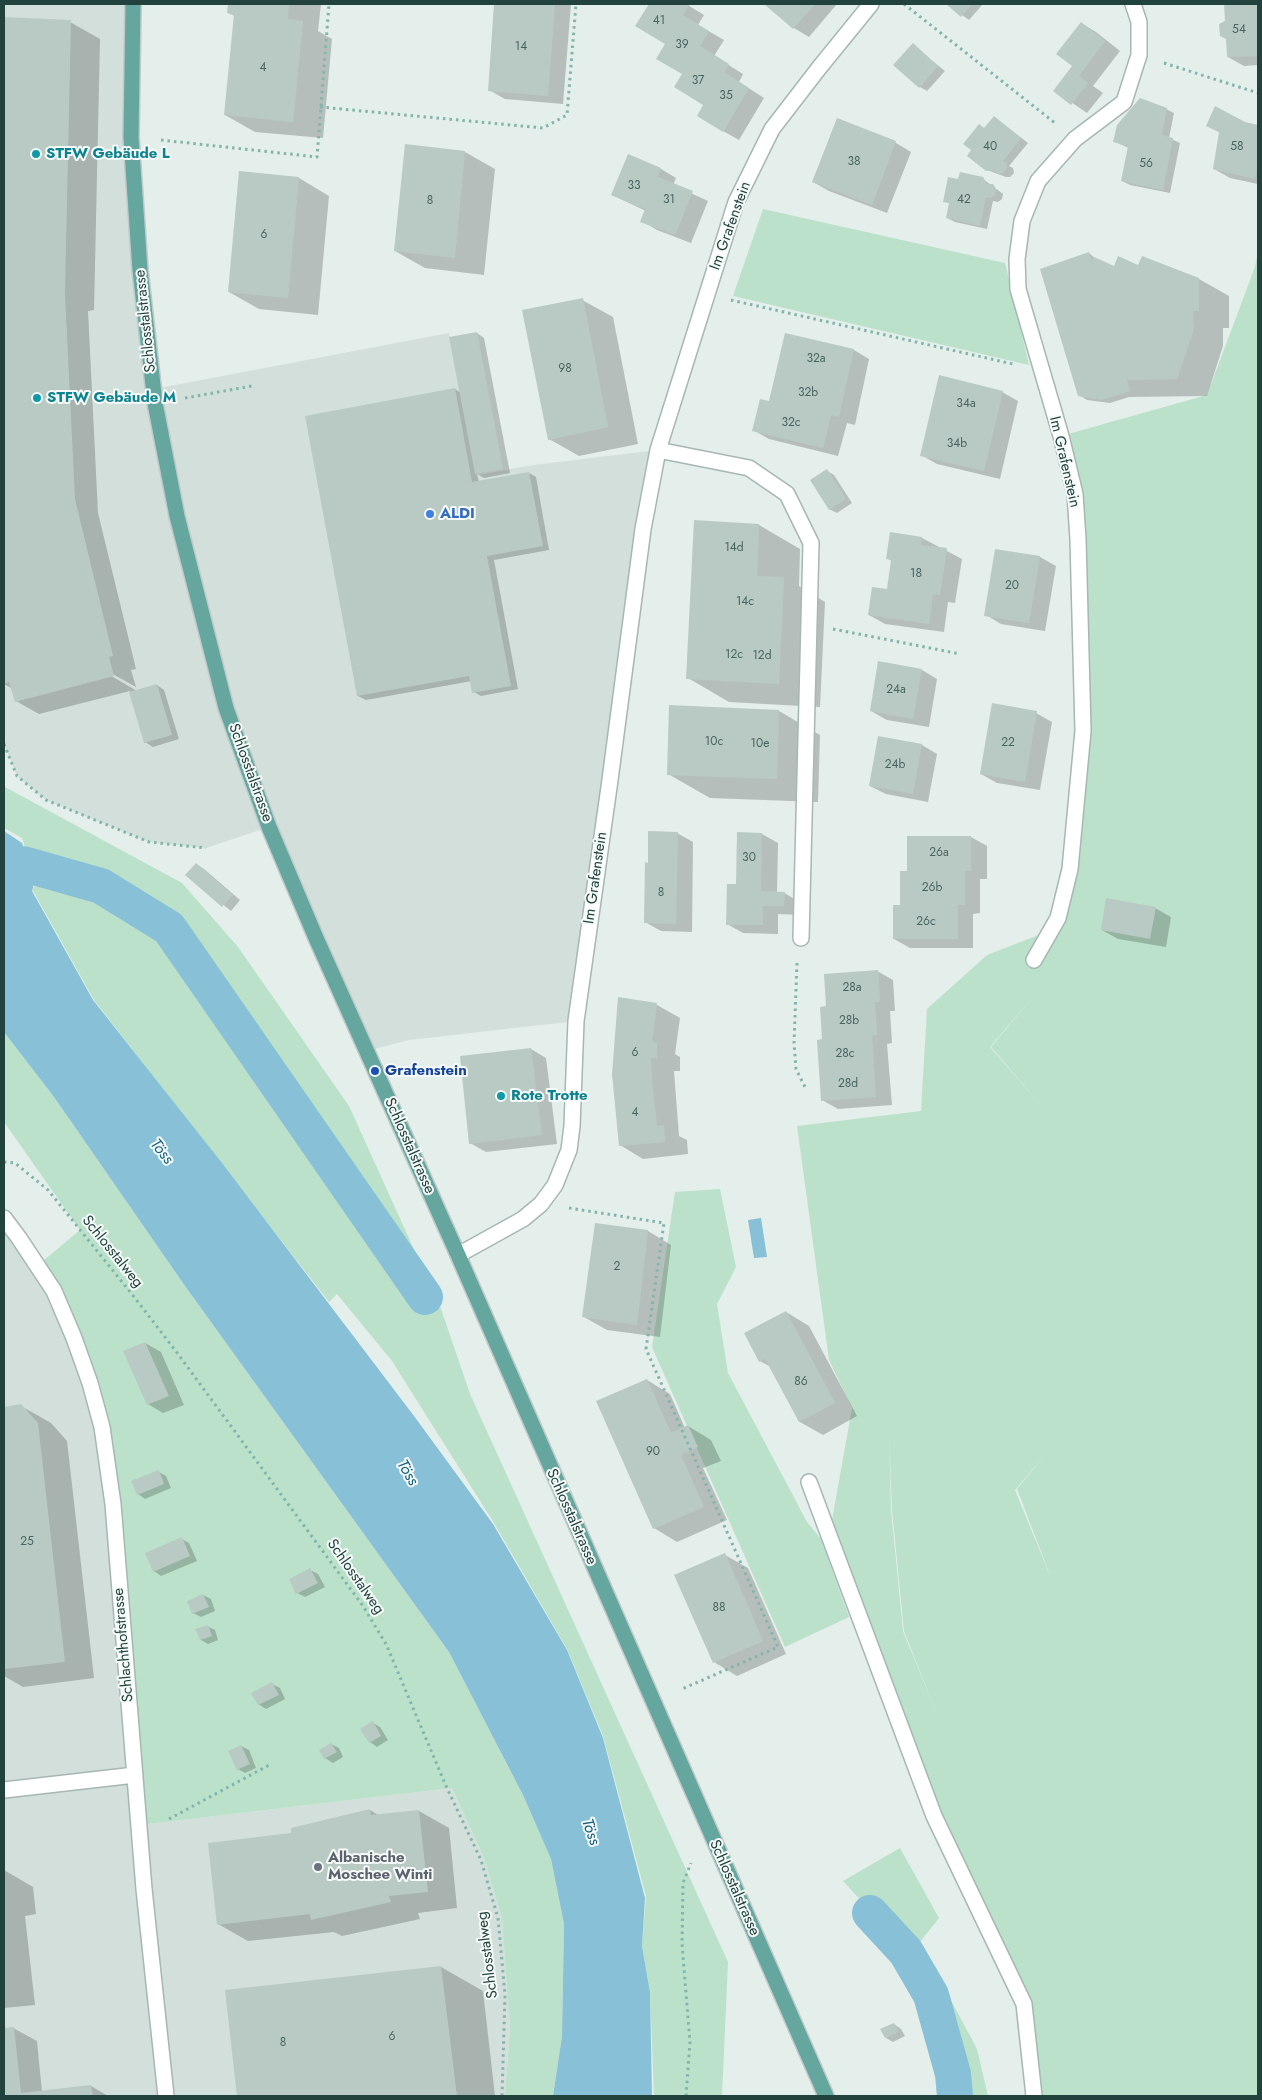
<!DOCTYPE html>
<meta charset="utf-8">
<style>
body{margin:0}
#map{position:relative;width:1262px;height:2100px;overflow:hidden;background:#e4eeeb;font-family:Jost,sans-serif}
canvas{display:block}
.frame{position:absolute;inset:0;border:5px solid #22423e;pointer-events:none}
</style>
<div id="map">
<canvas width="1262" height="2100"></canvas>
<div class="frame"></div>
</div>
<script>
const g = document.querySelector('canvas').getContext('2d');
g.lineJoin = 'round';
function paint(path, color) { g.fillStyle = color; g.fill(path, 'evenodd'); }
const toPath = rows => new Path2D(rows.map(r => 'M' + r).join(''));
function stroke(path, color, width, dash) { g.strokeStyle = color; g.lineWidth = width; g.lineCap = dash ? 'butt' : 'round'; g.setLineDash(dash || []); g.stroke(path); }
function drawText(font, color, halo, rows, align = 'center') {
  g.font = font + ' Jost,sans-serif'; g.lineWidth = 4; g.setLineDash([]); g.textBaseline = 'middle'; g.strokeStyle = halo; g.fillStyle = color; for (const [text, x, y, turn = 0] of rows) {
    g.save(); g.translate(x, y); g.rotate((+turn || 0) * Math.PI / 180); g.textAlign = isNaN(turn) ? turn : align; if (halo) g.strokeText(text, 0, 0); g.fillText(text, 0, 0); g.restore();
  }
}
const built = toPath([
 [4,4,133,4,131,137,154,389,449,333,478,475,533,465,658,450,576,1021,409,1040,366,1051,269,827,206,848,149,842,46,800,17,776,4,744],
 [4,1218,54,1291,102,1427,139,1825,452,1788,484,1858,502,1918,510,2028,505,2096,4,2096]
]);
const green = toPath([
 [763,209,1005,263,1029,365,733,296],
 [1258,251,1258,2096,1034,2096,1024,2004,937,1813,832,1520,852,1408,829,1360,797,1126,921,1111,927,1009,987,955,1059,927,1058,939,1070,869,1083,731,1078,539,1061,436,1207,395,1255,267],
 [1037,992,991,1047,1042,1106,990,1047],
 [889,1435,892,1510,904,1631,937,1714,903,1631,891,1510],
 [1045,1455,1017,1489,1052,1580,1015,1490],
 [4,784,5,787,182,883,238,947,349,1106,441,1309,470,1394,728,1962,722,2096,654,2096,650,1991,642,1945,646,1896,603,1736,567,1649,494,1523,392,1361,337,1294,329,1302,94,1000,32,889,37,884,22,838,4,828],
 [4,1032,54,1097,185,1286,449,1652,523,1795,551,1859,564,1924,562,2036,553,2096,505,2096,510,2028,502,1918,484,1858,452,1788,139,1825,102,1427,37,1266,80,1230,4,1122],
 [720,1189,736,1267,717,1304,728,1373,807,1522,821,1539,849,1617,785,1647,652,1347,675,1192],
 [900,1848,939,1918,920,1942,977,2049,988,2096,957,2096,954,2073,933,1996,907,1951,843,1881]
]);
const water = toPath([
 [4,831,22,843,35,880,32,891,93,1000,222,1163,414,1416,493,1524,567,1650,603,1738,645,1898,642,1946,650,1992,652,2096,553,2096,562,2036,564,1924,551,1859,523,1795,449,1652,185,1286,54,1097,4,1032],
 [761,1218,767,1257,754,1258,748,1220]
]);
const shadow = toPath([
 [229,4,321,4,318,31,332,39,323,138,255,132,225,115,235,16,228,13],
 [495,4,571,4,563,104,505,99,489,90],
 [650,4,686,4,704,15,698,25,724,40,714,56,743,74,739,82,764,98,739,140,723,131,683,74,667,44,637,26],
 [766,4,837,4,809,37,794,28],
 [947,4,983,4,969,20],
 [1226,4,1258,4,1258,65,1244,66,1228,57],
 [4,18,70,22,100,39,94,310,88,311,98,513,136,669,131,670,136,687,109,672,108,674,137,691,157,685,164,690,179,739,153,747,145,742,130,691,39,714,16,701,13,689,4,684],
 [1081,23,1096,32,1120,51,1093,86,1103,93,1087,113,1055,91,1074,66],
 [913,45,945,71,927,91,920,87],
 [1166,109,1174,113,1169,138,1180,143,1170,193,1130,185,1122,181,1129,148,1115,142],
 [837,120,896,143,911,152,887,213,829,191,813,182],
 [1001,122,1028,143,1009,166,1013,168,1014,173,1010,177,1006,177,987,170,973,150,985,129],
 [1245,123,1258,126,1258,184,1230,178,1214,169,1220,133,1208,126],
 [465,152,495,169,484,275,425,268,395,251],
 [629,155,661,169,676,178,673,185,708,201,691,243,657,230,642,221,646,211,612,195],
 [240,173,299,178,329,196,318,315,259,309,229,292],
 [983,179,1003,194,1002,199,998,202,993,201,987,229,955,222,947,218,950,204,945,201,960,180],
 [1089,253,1097,260,1115,267,1138,267,1199,279,1229,296,1229,328,1223,328,1223,346,1207,396,1129,397,1110,403,1087,400,1079,395],
 [582,300,613,317,638,444,579,456,549,439],
 [477,333,484,338,510,473,484,478,477,474,479,482,529,473,536,477,549,550,494,560,518,689,481,696,474,692,472,681,366,700,358,696,455,389,461,393],
 [786,335,854,350,869,359,855,425,847,423,838,456,769,439,753,430,770,402],
 [1002,392,1018,401,1000,479,937,464,921,455],
 [827,471,834,475,852,503,837,513,829,509],
 [695,522,759,525,800,549,799,586,825,602,820,707,729,702,688,678],
 [891,534,922,538,962,559,955,603,948,602,944,632,885,624,869,615,888,591,892,561,888,559],
 [996,551,1040,557,1056,566,1045,631,1001,624,986,615],
 [922,670,937,679,929,727,887,720,871,711],
 [779,711,820,735,818,802,710,798,668,774],
 [1036,713,1052,722,1040,790,997,783,981,774],
 [879,738,922,745,937,754,928,802,886,794,870,786],
 [677,833,693,842,692,932,661,931,645,922,649,864],
 [738,834,762,834,778,843,777,893,784,893,800,902,800,915,778,914,778,934,743,933,727,924,737,885],
 [971,837,987,846,987,879,980,879,980,913,973,914,973,948,910,948,894,939,908,872,908,838],
 [196,864,204,869,240,900,231,911,187,875],
 [1155,908,1171,917,1166,947,1118,939,1102,930],
 [877,971,893,980,895,1011,890,1011,892,1043,887,1044,892,1105,838,1109,822,1100,827,1007],
 [619,998,657,1005,680,1018,675,1054,680,1057,680,1071,674,1071,679,1136,687,1140,688,1154,643,1159,620,1145],
 [531,1049,546,1058,557,1144,486,1152,470,1143],
 [596,1225,648,1231,671,1245,660,1337,607,1330,584,1317],
 [786,1312,809,1326,857,1416,823,1435,800,1422,771,1367,760,1361],
 [145,1343,161,1352,184,1405,163,1413,148,1404],
 [647,1380,670,1394,685,1428,688,1426,711,1440,721,1461,703,1468,727,1520,677,1542,654,1528],
 [21,1406,51,1423,67,1441,94,1678,23,1687,4,1676,4,1408],
 [159,1472,166,1476,171,1488,145,1499,138,1494],
 [182,1539,189,1543,197,1561,161,1576,154,1571],
 [725,1555,748,1568,786,1654,737,1676,714,1662],
 [310,1570,318,1574,325,1587,305,1597,297,1593],
 [203,1595,211,1599,215,1611,201,1617,193,1613],
 [207,1626,215,1630,218,1640,208,1644,201,1640],
 [272,1684,280,1688,285,1699,266,1709,258,1704],
 [373,1723,380,1727,388,1740,377,1747,370,1742],
 [331,1744,339,1748,343,1757,333,1763,325,1758,320,1750],
 [241,1746,249,1750,256,1768,245,1773,238,1769],
 [370,1810,378,1815,419,1811,449,1828,457,1908,418,1913,420,1919,342,1936,334,1932,248,1941,218,1924,293,1834],
 [4,1870,33,1887,36,1914,25,1916,35,2005,4,2008],
 [441,1967,483,1991,495,2096,238,2096,227,1991],
 [894,2024,901,2029,905,2036,893,2042,886,2038],
 [13,2028,37,2041,42,2092,91,2086,108,2096,4,2096,4,2029]
]);
const canal = toPath([
 [4,861,27,865,101,886,169,928,425,1297],
 [870,1913,906,1952,931,1995,953,2074,955,2096]
]);
const building = toPath([
 [228,4,289,4,288,19,303,21,293,122,224,115,234,14,227,13],
 [494,4,555,4,548,96,488,91],
 [649,4,689,5,683,15,709,31,700,46,729,64,724,72,749,88,723,132,697,116,703,105,674,87,682,74,656,59,665,44,635,26],
 [764,4,815,4,793,29],
 [946,4,972,4,961,17],
 [1224,4,1258,4,1258,56,1227,57,1226,39,1220,36,1219,24,1225,21],
 [4,17,71,20,65,294,75,499,113,656,109,657,114,676,15,702,9,682,4,684],
 [1081,22,1105,41,1079,76,1088,83,1071,105,1053,91,1072,66,1056,54],
 [913,43,938,66,919,88,893,65],
 [1140,98,1167,108,1162,135,1173,138,1163,190,1121,181,1128,146,1113,142,1117,125],
 [1215,106,1245,122,1258,125,1258,163,1255,179,1213,169,1219,132,1206,126],
 [994,116,1021,138,1003,161,1006,162,1007,168,1003,173,997,174,993,170,986,171,967,156,971,150,963,144,979,124,984,128],
 [837,118,896,141,872,205,812,182],
 [405,144,465,151,455,258,394,251],
 [628,154,661,168,658,177,693,191,675,235,640,222,645,209,611,195],
 [239,171,299,177,288,298,228,292],
 [960,172,983,177,987,184,993,184,996,189,995,195,990,198,986,197,980,226,946,218,949,203,943,202,948,177,958,179],
 [1089,252,1092,262,1094,257,1114,266,1118,256,1138,265,1142,256,1199,278,1199,311,1193,311,1194,329,1177,379,1127,380,1130,391,1102,400,1078,396,1040,269],
 [583,298,608,427,548,440,522,310],
 [477,332,503,469,475,474,449,337],
 [785,333,854,349,839,417,831,415,823,448,752,431,760,399,769,401],
 [939,375,1003,391,984,471,920,456],
 [455,388,472,482,529,472,543,546,487,556,511,686,472,693,469,676,357,696,305,416],
 [827,469,846,499,829,510,810,480],
 [694,520,759,524,757,576,784,577,779,684,686,679],
 [890,532,922,537,921,545,947,548,940,595,933,594,929,624,868,615,872,587,887,589,891,560,886,559],
 [995,549,1040,556,1029,623,984,616],
 [878,661,922,669,913,719,870,711],
 [157,684,172,735,144,743,129,692],
 [992,703,1037,711,1025,782,980,774],
 [669,705,779,710,777,779,667,775],
 [878,736,922,744,913,794,869,786],
 [648,831,678,832,676,924,644,923,645,862,648,863],
 [737,832,762,833,761,891,785,892,784,906,763,906,763,925,726,925,727,884,736,884],
 [907,836,971,836,971,871,965,871,965,905,958,905,958,939,893,939,893,905,900,905,900,871,907,871],
 [196,863,233,895,222,907,185,875],
 [1106,898,1156,907,1150,939,1101,930],
 [878,970,880,1002,875,1002,877,1035,872,1036,876,1097,821,1101,817,1040,822,1039,820,1007,826,1006,824,974],
 [618,997,657,1003,652,1042,657,1043,657,1058,651,1058,652,1080,657,1126,664,1125,665,1142,619,1146,612,1074],
 [531,1048,542,1135,469,1144,460,1056],
 [595,1223,648,1230,637,1325,582,1317],
 [786,1311,835,1403,799,1422,765,1359,759,1362,744,1333],
 [145,1342,169,1396,147,1405,123,1351],
 [647,1379,671,1433,688,1425,698,1447,681,1455,704,1507,653,1529,596,1401],
 [21,1404,38,1423,65,1662,4,1669,4,1407],
 [159,1470,164,1484,137,1495,131,1481],
 [182,1537,190,1556,153,1572,145,1553],
 [725,1553,763,1641,713,1663,674,1575],
 [310,1568,318,1583,296,1594,289,1579],
 [203,1594,209,1607,192,1614,187,1601],
 [208,1625,212,1636,200,1640,195,1629],
 [272,1682,279,1695,258,1705,251,1693],
 [373,1721,381,1736,369,1743,360,1729],
 [331,1743,337,1752,324,1759,319,1750],
 [241,1745,250,1764,237,1770,228,1751],
 [370,1809,371,1815,419,1810,428,1892,389,1896,391,1902,311,1920,310,1914,217,1925,208,1843,291,1833,291,1828],
 [441,1966,457,2096,237,2096,225,1990],
 [894,2023,898,2032,885,2038,880,2029],
 [14,2027,21,2093,91,2085,93,2096,4,2096,4,2028]
]);
const path = toPath([
 [904,4,1055,123],
 [1164,63,1258,93],
 [320,107,543,128,567,115,576,4],
 [161,140,317,157,329,4],
 [731,300,1013,364],
 [185,398,252,386],
 [833,629,960,654],
 [4,744,17,776,46,800,149,842,206,848],
 [797,963,794,1043,796,1069,806,1089],
 [4,1162,15,1163,48,1190,135,1298,178,1354,363,1606,386,1644,446,1786,481,1860,498,1918,505,1995,502,2096],
 [569,1208,664,1223,646,1349,778,1647,682,1689],
 [169,1819,271,1764],
 [686,2096,690,2042,682,1944,683,1883,691,1863]
]);
const minor = toPath([
 [658,450,749,468,787,494,811,543,801,938],
 [1034,960,1058,918,1070,869,1083,731,1078,539,1075,494,1061,436,1018,289,1017,259,1022,221,1038,181,1075,139,1124,102,1139,55,1139,22,1133,4],
 [4,1218,19,1238,54,1291,74,1338,90,1383,102,1427,113,1504,144,1889,166,2096],
 [458,1255,523,1219,541,1204,555,1185,569,1150,572,1126,576,1021,610,780,643,529,658,450,736,202,772,129,819,68,871,4],
 [809,1482,934,1816,1024,2004,1034,2096],
 [4,1790,135,1775]
]);
const major = toPath([
 [133,4,131,137,140,270,155,403,177,516,226,708,269,827,316,938,458,1255,826,2096]
]);
const markers = [
 [36,154,5,"#0f9aa8"],
 [37,398,5,"#0f9aa8"],
 [430,514,5,"#3f7fe0"],
 [375,1071,5,"#1a4fb4"],
 [501,1096,5,"#0f9aa8"],
 [318,1867,5,"#6b7280"]
];
const numberNames = [
 ["41",659,21],
 ["54",1239,30],
 ["39",682,45],
 ["14",521,47],
 ["4",263,68],
 ["37",698,81],
 ["35",726,96],
 ["40",990,147],
 ["58",1237,147],
 ["38",854,162],
 ["56",1146,164],
 ["33",634,186],
 ["31",669,200],
 ["42",964,200],
 ["8",430,201],
 ["6",264,235],
 ["32a",816,359],
 ["98",565,369],
 ["32b",808,393],
 ["34a",966,404],
 ["32c",791,423],
 ["34b",957,444],
 ["14d",734,548],
 ["18",916,574],
 ["20",1012,586],
 ["14c",745,602],
 ["12c",734,655],
 ["12d",762,656],
 ["24a",896,690],
 ["10c",714,742],
 ["22",1008,743],
 ["10e",760,744],
 ["24b",895,765],
 ["26a",939,853],
 ["30",749,858],
 ["26b",932,888],
 ["8",661,893],
 ["26c",926,922],
 ["28a",852,988],
 ["28b",849,1021],
 ["6",635,1053],
 ["28c",845,1054],
 ["28d",848,1084],
 ["4",635,1113],
 ["2",617,1267],
 ["86",801,1382],
 ["90",653,1452],
 ["25",27,1542],
 ["88",719,1608],
 ["6",392,2037],
 ["8",283,2043]
];
const cultureNames = [
 ["STFW Gebäude L",46,154],
 ["STFW Gebäude M",47,398],
 ["Rote Trotte",511,1096]
];
const streetNames = [
 ["Im Grafenstein",731,226,-70],
 ["Schlosstalstrasse",146,321,-96],
 ["Im Grafenstein",1064,462,77],
 ["Schlosstalstrasse",250,773,70],
 ["Im Grafenstein",596,878,-82],
 ["Schlosstalstrasse",409,1146,66],
 ["Schlosstalweg",112,1252,51],
 ["Schlosstalstrasse",571,1517,66],
 ["Schlosstalweg",355,1577,55],
 ["Schlachthofstrasse",124,1645,-95],
 ["Schlosstalstrasse",734,1888,66],
 ["Schlosstalweg",488,1955,-97]
];
const shopNames = [
 ["ALDI",440,514]
];
const transitNames = [
 ["Grafenstein",385,1071]
];
const worshipNames = [
 ["Albanische",328,1858],
 ["Moschee Winti",328,1875]
];
const waterNames = [
 ["Töss",161,1152,51],
 ["Töss",407,1473,59],
 ["Töss",590,1832,71]
];
paint(built, '#d2dfda');
paint(green, '#bbe1cb');
paint(water, '#88c0d7');
paint(shadow, '#0003');
stroke(canal, '#88c0d7', 36);
paint(building, '#b9cac5');
stroke(minor, '#a6b7b4', 18);
stroke(major, '#c1cac9', 18);
stroke(path, '#82b4ab', 3, [2.5, 4]);
stroke(minor, '#fff', 15);
stroke(major, '#65a79f', 15);
for (const [x, y, r, color] of markers) { const dot = new Path2D(); dot.arc(x, y, r, 0, 2 * Math.PI); g.fillStyle = color; g.fill(dot); stroke(dot, '#f5faf8', 2); }
drawText('12px', '#486460', null, numberNames);
drawText('bold 15px', '#0d838f', '#f5faf8', cultureNames, 'left');
drawText('15px', '#22423e', '#f5faf8', streetNames);
drawText('bold 15px', '#366cbe', '#f5faf8', shopNames, 'left');
drawText('bold 15px', '#164399', '#f5faf8', transitNames, 'left');
drawText('bold 15px', '#5b616d', '#f5faf8', worshipNames, 'left');
drawText('italic 16px', '#166283', '#f5faf8', waterNames);
</script>
